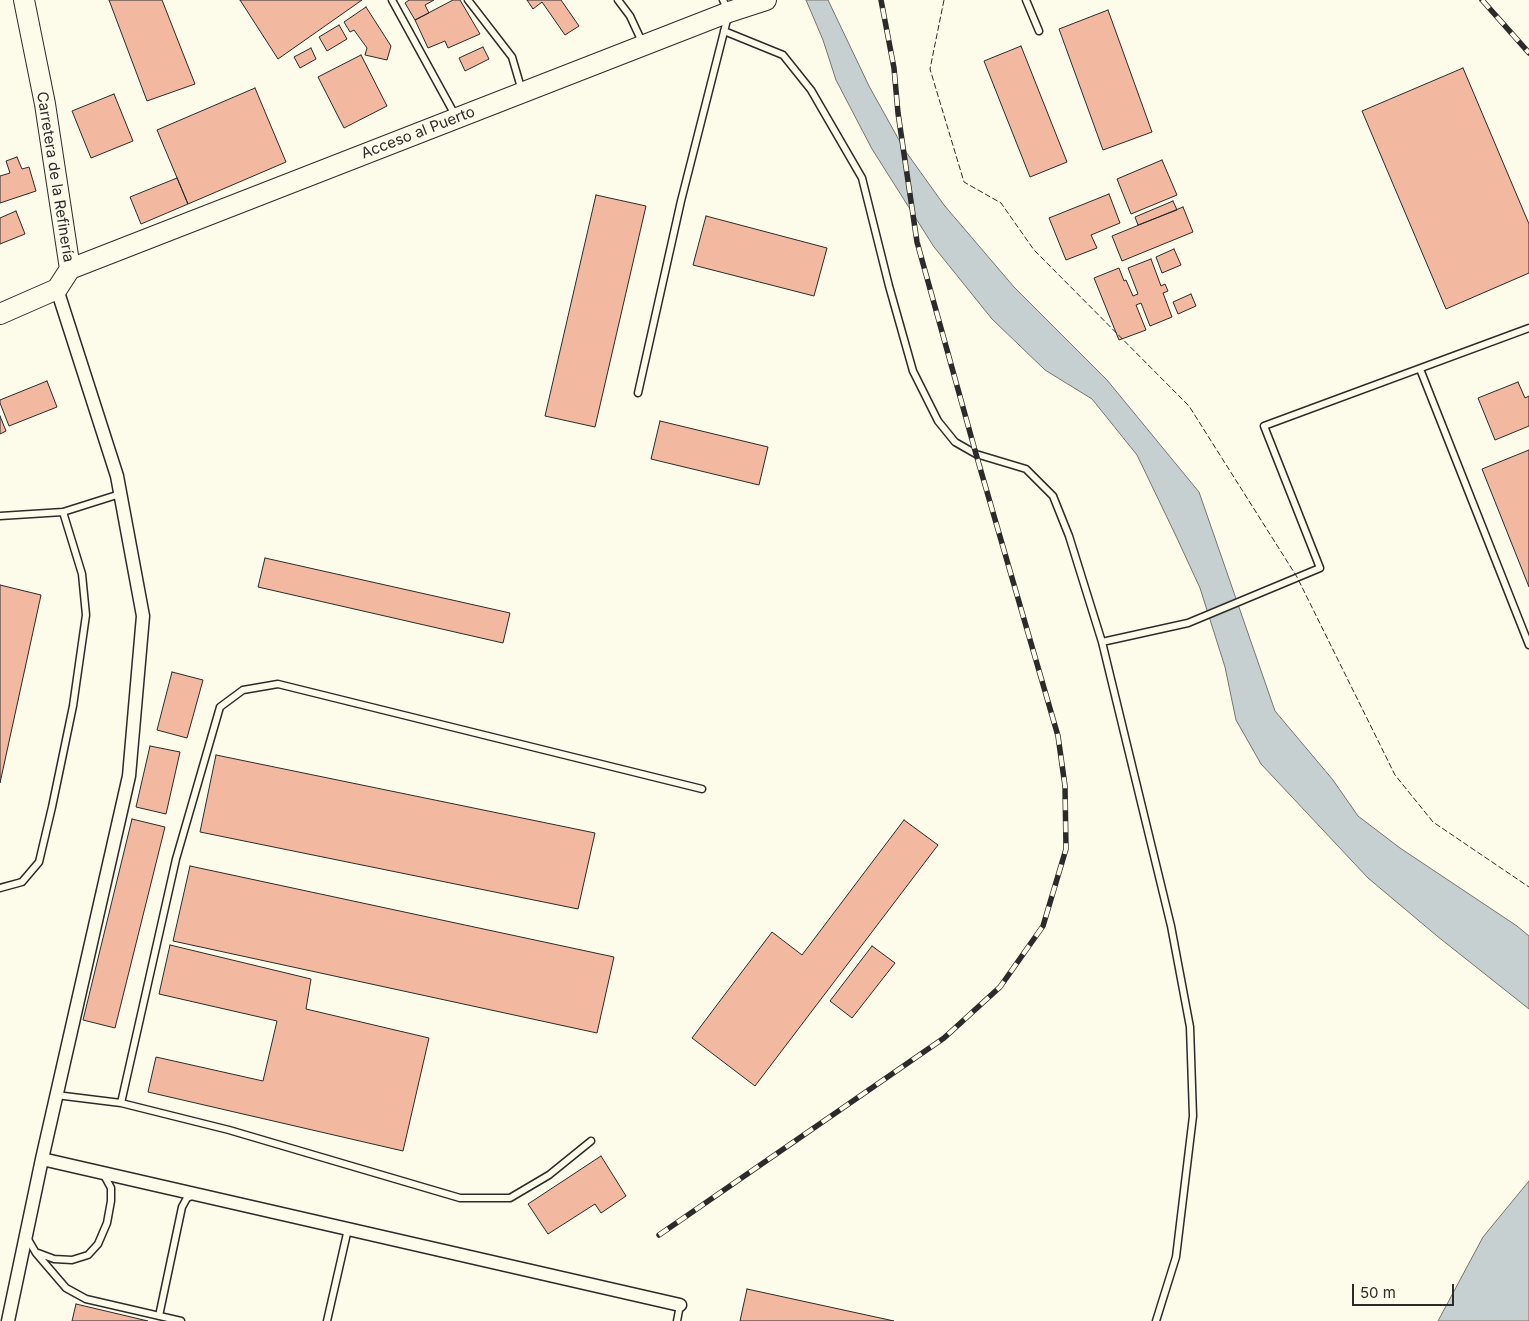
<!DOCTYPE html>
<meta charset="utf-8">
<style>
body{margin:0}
#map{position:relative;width:1529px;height:1321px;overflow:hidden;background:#fdfbea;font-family:Inter,sans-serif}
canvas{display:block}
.scale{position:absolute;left:1352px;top:1284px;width:102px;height:22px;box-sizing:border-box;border:2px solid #2b2b2b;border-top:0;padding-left:6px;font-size:15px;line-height:18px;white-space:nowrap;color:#2b2b2b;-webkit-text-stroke:4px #fdfbea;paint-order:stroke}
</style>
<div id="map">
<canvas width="1529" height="1321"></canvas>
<div class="scale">50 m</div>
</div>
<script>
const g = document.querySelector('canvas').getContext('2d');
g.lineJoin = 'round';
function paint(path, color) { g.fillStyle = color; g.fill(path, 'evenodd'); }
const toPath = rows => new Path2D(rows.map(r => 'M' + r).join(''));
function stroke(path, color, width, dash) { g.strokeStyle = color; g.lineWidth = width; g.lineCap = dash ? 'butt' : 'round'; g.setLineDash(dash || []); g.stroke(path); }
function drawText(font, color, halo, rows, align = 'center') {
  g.font = font + ' Inter,sans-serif'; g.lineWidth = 4; g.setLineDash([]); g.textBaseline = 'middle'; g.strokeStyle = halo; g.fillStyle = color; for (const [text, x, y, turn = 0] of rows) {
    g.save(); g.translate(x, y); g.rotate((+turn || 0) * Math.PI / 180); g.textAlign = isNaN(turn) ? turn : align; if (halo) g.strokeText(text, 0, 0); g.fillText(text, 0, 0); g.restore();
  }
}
const water = toPath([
 [806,0,828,0,869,86,904,149,944,205,1014,287,1107,380,1199,492,1275,711,1333,780,1358,816,1400,848,1517,926,1529,936,1529,1009,1437,936,1368,878,1261,764,1236,720,1225,667,1200,588,1176,536,1137,455,1092,399,1045,370,992,319,934,247,872,149,836,80,823,40,806,0],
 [1529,1181,1529,1321,1438,1321,1483,1237,1529,1181]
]);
const building = toPath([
 [109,0,162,0,195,84,147,101,109,0],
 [240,0,362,0,278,59,240,0],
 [409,0,434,0,425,5,429,13,415,20,405,3,409,0],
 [453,0,460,0,480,34,448,48,445,41,428,48,415,20,453,0],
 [527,0,561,0,579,26,565,35,542,2,533,9,527,0],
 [366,7,391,46,387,60,365,55,367,48,354,30,350,32,344,22,366,7],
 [1108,10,1152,132,1103,150,1059,29,1108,10],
 [339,25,347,39,327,51,319,37,339,25],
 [1021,46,1067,162,1030,177,984,61,1021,46],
 [483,47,489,59,465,71,459,58,483,47],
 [311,48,316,59,300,68,294,57,311,48],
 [361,55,387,106,344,128,318,77,361,55],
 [1463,68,1529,224,1529,273,1446,309,1362,111,1463,68],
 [255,88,286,162,188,204,157,130,255,88],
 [114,94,133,141,91,158,72,111,114,94],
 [17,157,22,169,29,167,36,191,0,203,0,176,10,173,6,161,17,157],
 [1162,160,1177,195,1131,214,1117,179,1162,160],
 [177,178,188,204,141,224,130,197,177,178],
 [1109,194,1120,223,1091,235,1097,248,1066,260,1049,218,1109,194],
 [596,195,646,206,595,427,545,416,596,195],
 [1173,201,1177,210,1138,225,1135,217,1173,201],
 [1183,207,1193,232,1122,261,1112,236,1183,207],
 [16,211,25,234,0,244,0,218,16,211],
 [706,216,827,248,814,296,693,265,706,216],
 [1174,249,1181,265,1162,273,1156,257,1174,249],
 [1151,259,1161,286,1165,284,1168,291,1163,293,1172,317,1150,326,1141,303,1136,305,1146,330,1119,340,1094,278,1119,268,1124,281,1126,280,1133,296,1138,294,1128,268,1151,259],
 [1191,294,1196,306,1178,314,1173,302,1191,294],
 [47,381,57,407,9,426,0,403,0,400,47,381],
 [1518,382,1525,398,1529,396,1529,426,1495,440,1478,398,1518,382],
 [0,416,6,431,0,434,0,416],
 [660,421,768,447,759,485,651,459,660,421],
 [1529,450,1529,587,1482,469,1529,450],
 [265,558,510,613,503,643,258,587,265,558],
 [0,585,41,595,0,783,0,585],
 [172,672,203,680,187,738,157,730,172,672],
 [150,746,180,752,166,814,136,807,150,746],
 [216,755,595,833,578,909,200,832,216,755],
 [132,819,165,827,115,1028,83,1020,132,819],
 [904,820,938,845,755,1086,692,1038,772,932,802,955,904,820],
 [190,866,614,957,597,1033,173,941,190,866],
 [170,945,311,979,306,1009,429,1038,403,1151,148,1092,156,1057,263,1081,277,1021,159,994,170,945],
 [872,946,895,963,852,1018,830,1001,872,946],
 [601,1156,626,1196,601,1213,595,1204,548,1234,528,1204,601,1156],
 [747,1289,894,1321,740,1321,747,1289],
 [76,1304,148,1321,72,1321,76,1304]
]);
const service = toPath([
 [392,0,455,115],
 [468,0,512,57,522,91],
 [618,0,630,16,643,44],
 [1026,0,1039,31],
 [724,31,783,55,811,90,862,178,889,286,913,371,938,421,955,442,976,454,1026,469,1053,496,1069,536,1102,642],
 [1420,369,1529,645],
 [638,393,681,201,729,12,723,0],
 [0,516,63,512,120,494],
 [0,888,22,882,39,862,52,807,73,706,86,615,82,574,63,512],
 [56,1095,121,1103,229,1130,460,1198,510,1198,549,1175,591,1141],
 [121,1103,176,859,220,707,243,690,278,684,702,789],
 [26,1236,36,1253,66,1288,86,1299,181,1321],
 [38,1253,54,1259,72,1260,88,1255,98,1244,107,1223,111,1201,111,1188,104,1175],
 [159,1316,182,1207,187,1198,194,1195],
 [327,1321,348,1229],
 [677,1321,680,1305],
 [1156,1321,1176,1257,1193,1116,1190,1027,1171,926,1102,642,1188,623,1320,568,1264,426,1529,328]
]);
const minor = toPath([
 [42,1159,680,1305],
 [8,1321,42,1159,129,776,143,616,117,476,57,289]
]);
const primary = toPath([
 [70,269,729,12,766,0],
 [0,314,57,289,70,269,45,104,24,0]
]);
const rail = toPath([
 [1482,0,1529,53],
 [659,1235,944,1038,1000,987,1043,926,1066,849,1065,786,1058,736,976,454,917,242,898,113,894,68,881,0]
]);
const fence = toPath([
 [944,0,930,69,964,182,1001,203,1034,250,1189,406,1297,577,1395,775,1433,822,1529,887]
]);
const streetNames = [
 ["Acceso al Puerto",418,133,-21],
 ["Carretera de la Refinería",55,177,81]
];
paint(water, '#c7d0d0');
stroke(water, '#74746e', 1);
paint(building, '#f2b8a0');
stroke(building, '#2b2b2b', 1);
stroke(service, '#2b2b2b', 9);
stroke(minor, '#2b2b2b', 15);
stroke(primary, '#2b2b2b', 22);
stroke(service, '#fdfbea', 6);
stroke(minor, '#fdfbea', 12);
stroke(primary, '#fdfbea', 20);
stroke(rail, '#2b2b2b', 5.5);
stroke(rail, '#fdfbea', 4, [11]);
stroke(fence, '#2b2b2b', 1, [6, 2.5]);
drawText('15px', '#2b2b2b', '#fdfbea', streetNames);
</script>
